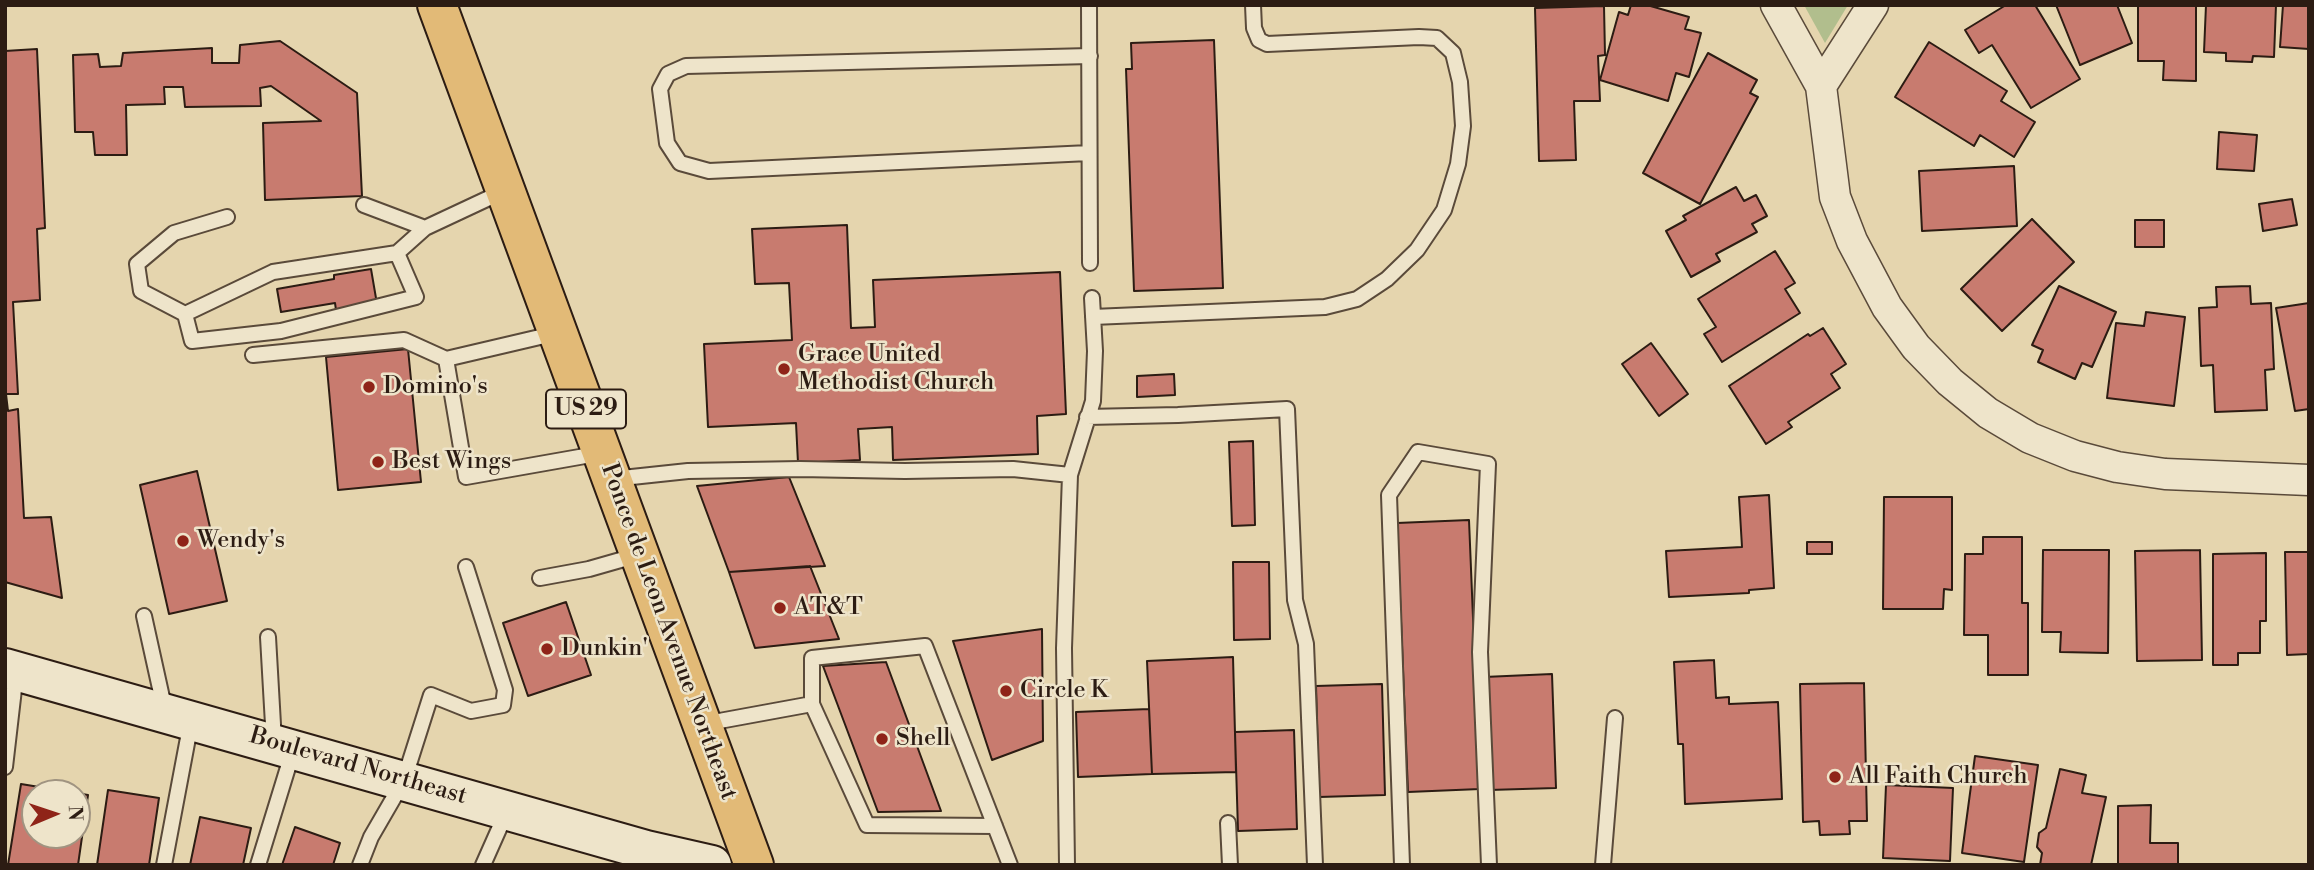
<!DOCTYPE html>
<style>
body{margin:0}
#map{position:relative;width:2314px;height:870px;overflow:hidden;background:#e5d5ae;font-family:"Libre Bodoni",serif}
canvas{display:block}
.frame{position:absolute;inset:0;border:7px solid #2c1c13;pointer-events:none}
.north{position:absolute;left:21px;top:779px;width:70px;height:70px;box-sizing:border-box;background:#eee4ca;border:2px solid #a09481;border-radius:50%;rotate:88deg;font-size:19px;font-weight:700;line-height:28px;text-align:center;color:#2c1c13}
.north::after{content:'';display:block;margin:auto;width:24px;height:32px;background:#8f2418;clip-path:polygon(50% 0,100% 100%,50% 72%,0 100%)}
</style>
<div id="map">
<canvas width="2314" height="870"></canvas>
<div class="frame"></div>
<div class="north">N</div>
</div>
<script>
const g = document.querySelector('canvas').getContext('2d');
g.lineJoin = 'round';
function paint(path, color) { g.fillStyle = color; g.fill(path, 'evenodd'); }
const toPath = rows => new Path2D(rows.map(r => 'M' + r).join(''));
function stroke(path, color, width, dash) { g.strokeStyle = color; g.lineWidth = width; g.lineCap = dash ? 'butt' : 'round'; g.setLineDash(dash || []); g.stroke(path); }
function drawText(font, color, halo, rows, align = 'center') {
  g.font = font + ' "Libre Bodoni",serif'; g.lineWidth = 5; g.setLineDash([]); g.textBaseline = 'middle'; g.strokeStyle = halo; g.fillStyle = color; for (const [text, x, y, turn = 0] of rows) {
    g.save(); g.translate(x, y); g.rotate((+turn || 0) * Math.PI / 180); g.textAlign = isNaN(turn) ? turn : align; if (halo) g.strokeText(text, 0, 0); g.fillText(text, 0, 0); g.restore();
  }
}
const green = toPath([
 [1804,5,1848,5,1825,43]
]);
const building = toPath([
 [1631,5,1647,5,1689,17,1685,29,1701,33,1689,77,1676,73,1668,101,1600,80,1619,12,1628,15,1631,5],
 [2006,5,2035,5,2080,79,2031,108,1992,45,1979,53,1965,30,2006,5],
 [2056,5,2117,5,2132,43,2080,65,2056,5],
 [2138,5,2196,5,2196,81,2163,80,2164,61,2138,61,2138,5],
 [2206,5,2276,5,2274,57,2253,56,2252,62,2226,61,2226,53,2204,52,2206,5],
 [2283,5,2309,5,2309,49,2280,47,2283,5],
 [1604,6,1605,55,1598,56,1600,101,1574,101,1576,160,1539,161,1535,8,1604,6],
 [1214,40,1223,288,1134,291,1126,69,1132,69,1131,43,1214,40],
 [280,41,357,93,362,196,265,200,263,123,321,121,271,86,260,88,261,106,185,107,183,87,164,87,165,104,126,105,127,155,95,155,93,132,75,132,73,55,98,54,100,67,121,66,123,53,212,48,212,63,239,63,240,45,280,41],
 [1929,42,2007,91,2001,101,2035,122,2014,157,1980,135,1974,146,1895,97,1929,42],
 [37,49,45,228,37,229,40,300,13,302,18,394,6,394,8,411,18,409,24,518,51,517,62,598,5,582,5,51,37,49],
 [1708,53,1757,80,1750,93,1758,97,1700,204,1643,173,1708,53],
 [2219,132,2257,135,2254,171,2217,169,2219,132],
 [2014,166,2017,226,1922,231,1919,171,2014,166],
 [1736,187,1744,201,1756,195,1767,216,1752,224,1757,232,1716,254,1720,261,1691,277,1666,231,1686,220,1683,216,1736,187],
 [2292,199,2297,225,2263,231,2259,204,2292,199],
 [2032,219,2074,262,2002,331,1961,289,2032,219],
 [2135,220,2164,220,2164,247,2135,247,2135,220],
 [847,225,851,328,875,327,873,280,1060,272,1066,414,1037,416,1038,454,893,460,892,427,858,429,860,460,798,463,796,423,708,427,704,344,792,340,789,283,755,284,752,229,847,225],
 [1775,251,1795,283,1785,289,1800,313,1722,362,1704,334,1716,327,1698,299,1775,251],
 [371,269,377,304,336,310,335,303,281,312,277,289,334,279,334,275,371,269],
 [2059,286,2116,312,2092,367,2082,363,2075,379,2038,362,2043,350,2032,345,2059,286],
 [2250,286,2251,304,2271,303,2274,369,2265,370,2267,410,2215,412,2213,365,2201,366,2199,308,2217,307,2216,287,2250,286],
 [2309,303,2309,409,2295,411,2276,308,2309,303],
 [2146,312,2185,317,2174,406,2107,398,2116,323,2144,326,2146,312],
 [1823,328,1846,364,1831,374,1840,388,1788,422,1792,427,1766,444,1729,386,1808,334,1810,336,1823,328],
 [1651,343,1688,394,1659,416,1622,364,1651,343],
 [408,349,421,482,338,490,326,357,408,349],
 [1174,374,1175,395,1137,397,1137,376,1174,374],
 [1253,441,1255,525,1232,526,1229,442,1253,441],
 [197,471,227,601,169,614,140,485,197,471],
 [789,477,825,566,729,572,697,486,789,477],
 [1769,495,1774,588,1749,590,1749,593,1669,597,1666,551,1742,547,1739,497,1769,495],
 [1884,497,1952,497,1952,590,1944,589,1943,609,1883,609,1884,497],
 [1469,520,1480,789,1408,792,1397,523,1469,520],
 [1983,537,2022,537,2022,603,2028,603,2028,675,1988,675,1988,635,1964,635,1965,554,1983,554,1983,537],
 [1807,542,1832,542,1832,554,1807,554,1807,542],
 [2043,550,2109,550,2108,653,2060,652,2061,632,2042,632,2043,550],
 [2200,550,2202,660,2137,661,2135,551,2200,550],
 [2285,552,2309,552,2309,654,2287,655,2285,552],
 [2266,553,2266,621,2260,621,2260,653,2238,653,2238,665,2213,665,2213,554,2266,553],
 [1233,562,1269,562,1270,639,1234,640,1233,562],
 [810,566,839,639,755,648,729,572,810,566],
 [566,602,591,675,528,696,503,623,566,602],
 [1042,629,1043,741,992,760,953,641,1042,629],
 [1233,657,1236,772,1152,774,1147,661,1233,657],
 [1714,660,1716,698,1729,697,1729,704,1778,702,1782,799,1685,804,1683,744,1678,744,1674,662,1714,660],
 [886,662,941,811,878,812,823,666,886,662],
 [1552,674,1556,788,1489,790,1484,677,1552,674],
 [1864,683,1867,821,1849,821,1850,834,1820,835,1819,821,1803,822,1800,684,1864,683],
 [1382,684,1385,795,1319,797,1316,686,1382,684],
 [1149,709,1152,774,1078,777,1076,712,1149,709],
 [1294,730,1297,829,1238,831,1235,732,1294,730],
 [1975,756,2038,765,2024,862,1962,853,1975,756],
 [2060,769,2086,775,2082,793,2106,797,2091,865,2040,865,2042,853,2037,847,2039,833,2046,828,2060,769],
 [21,784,88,795,78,865,8,865,21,784],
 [35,793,77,793,77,835,35,835,35,793],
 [1886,785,1953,788,1950,861,1883,858,1886,785],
 [108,790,159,798,149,865,97,865,108,790],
 [2151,805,2150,843,2178,843,2178,865,2118,865,2118,806,2151,805],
 [200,817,251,828,243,865,190,865,200,817],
 [295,827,340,843,333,865,282,865,295,827]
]);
const lane = toPath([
 [1089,5,1090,263],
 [1089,153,709,171,680,163,667,143,660,89,668,74,686,66,1090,56],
 [364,205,425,228,504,191],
 [227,217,174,233,137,264,141,291,185,314,273,272,397,253,425,228],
 [185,314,192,341,281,331,416,297,397,253],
 [1093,317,1325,307,1357,299,1387,279,1417,250,1444,210,1458,164,1463,126,1460,82,1453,53,1437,38,1419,37,1267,44,1259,40,1254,28,1253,5],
 [253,355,404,340,446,359,557,333],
 [446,359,466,477,602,453],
 [1087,417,1178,415,1287,409,1295,600,1306,644,1315,865],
 [613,479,688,471,800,469,905,471,1013,469,1070,475],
 [540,578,589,569,638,555],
 [144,616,165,711],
 [268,637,274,742],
 [812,704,867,825,995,826],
 [703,724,812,704,812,658,925,646,1010,865],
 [5,767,16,672],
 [1228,823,1230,865],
 [164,865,191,722],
 [258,865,293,751],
 [360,865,371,837,404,780,431,695,471,711,503,705,505,690,466,567],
 [483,865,507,811],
 [1067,865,1064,648,1070,475,1093,401,1095,351,1092,298],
 [1402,865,1389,495,1418,452,1488,464,1480,652,1489,865],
 [1603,865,1615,718]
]);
const street = toPath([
 [1776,5,1821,86,1835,197,1852,241,1887,307,1916,347,1950,382,1988,413,2030,438,2075,456,2117,467,2165,474,2309,480],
 [1821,86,1873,5]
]);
const secondary = toPath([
 [5,668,646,850,712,865]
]);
const highway = toPath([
 [437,5,754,865]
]);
const markers = [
 [784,369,7,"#8f2418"],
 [369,387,7,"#8f2418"],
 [378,462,7,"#8f2418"],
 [183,541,7,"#8f2418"],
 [780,608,7,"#8f2418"],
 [547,649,7,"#8f2418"],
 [1006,691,7,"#8f2418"],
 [882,739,7,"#8f2418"],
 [1835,777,7,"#8f2418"]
];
const shields = [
 [586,409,80]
];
const shieldNames = [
 ["US 29",586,409]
];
const poiNames = [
 ["Grace United",798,355],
 ["Methodist Church",798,383],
 ["Domino's",383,387],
 ["Best Wings",392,462],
 ["Wendy's",197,541],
 ["AT&T",794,608],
 ["Dunkin'",561,649],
 ["Circle K",1020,691],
 ["Shell",896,739],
 ["All Faith Church",1849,777]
];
const streetNames = [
 ["Ponce de Leon Avenue Northeast",668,632,70],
 ["Boulevard Northeast",358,767,16]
];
paint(green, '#b1be8d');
paint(building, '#c87b6f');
stroke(building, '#2c1c13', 2);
stroke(lane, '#5a4a3a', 18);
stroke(street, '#5a4a3a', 33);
stroke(secondary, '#2c1c13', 42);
stroke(highway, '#2c1c13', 42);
stroke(lane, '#eee4ca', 14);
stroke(street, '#eee4ca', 30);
stroke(secondary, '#eee4ca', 38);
stroke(highway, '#e2ba77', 38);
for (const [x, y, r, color] of markers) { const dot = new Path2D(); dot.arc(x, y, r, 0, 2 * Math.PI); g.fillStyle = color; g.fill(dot); stroke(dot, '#eee4ca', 2.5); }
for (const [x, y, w] of shields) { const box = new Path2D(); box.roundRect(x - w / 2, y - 19.5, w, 39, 5); g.fillStyle = '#eee4ca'; g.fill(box); stroke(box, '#2c1c13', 2); }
drawText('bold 23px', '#2c1c13', null, shieldNames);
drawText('24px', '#2c1c13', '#eee4ca', poiNames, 'left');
drawText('24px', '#2c1c13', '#eee4ca', streetNames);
</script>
